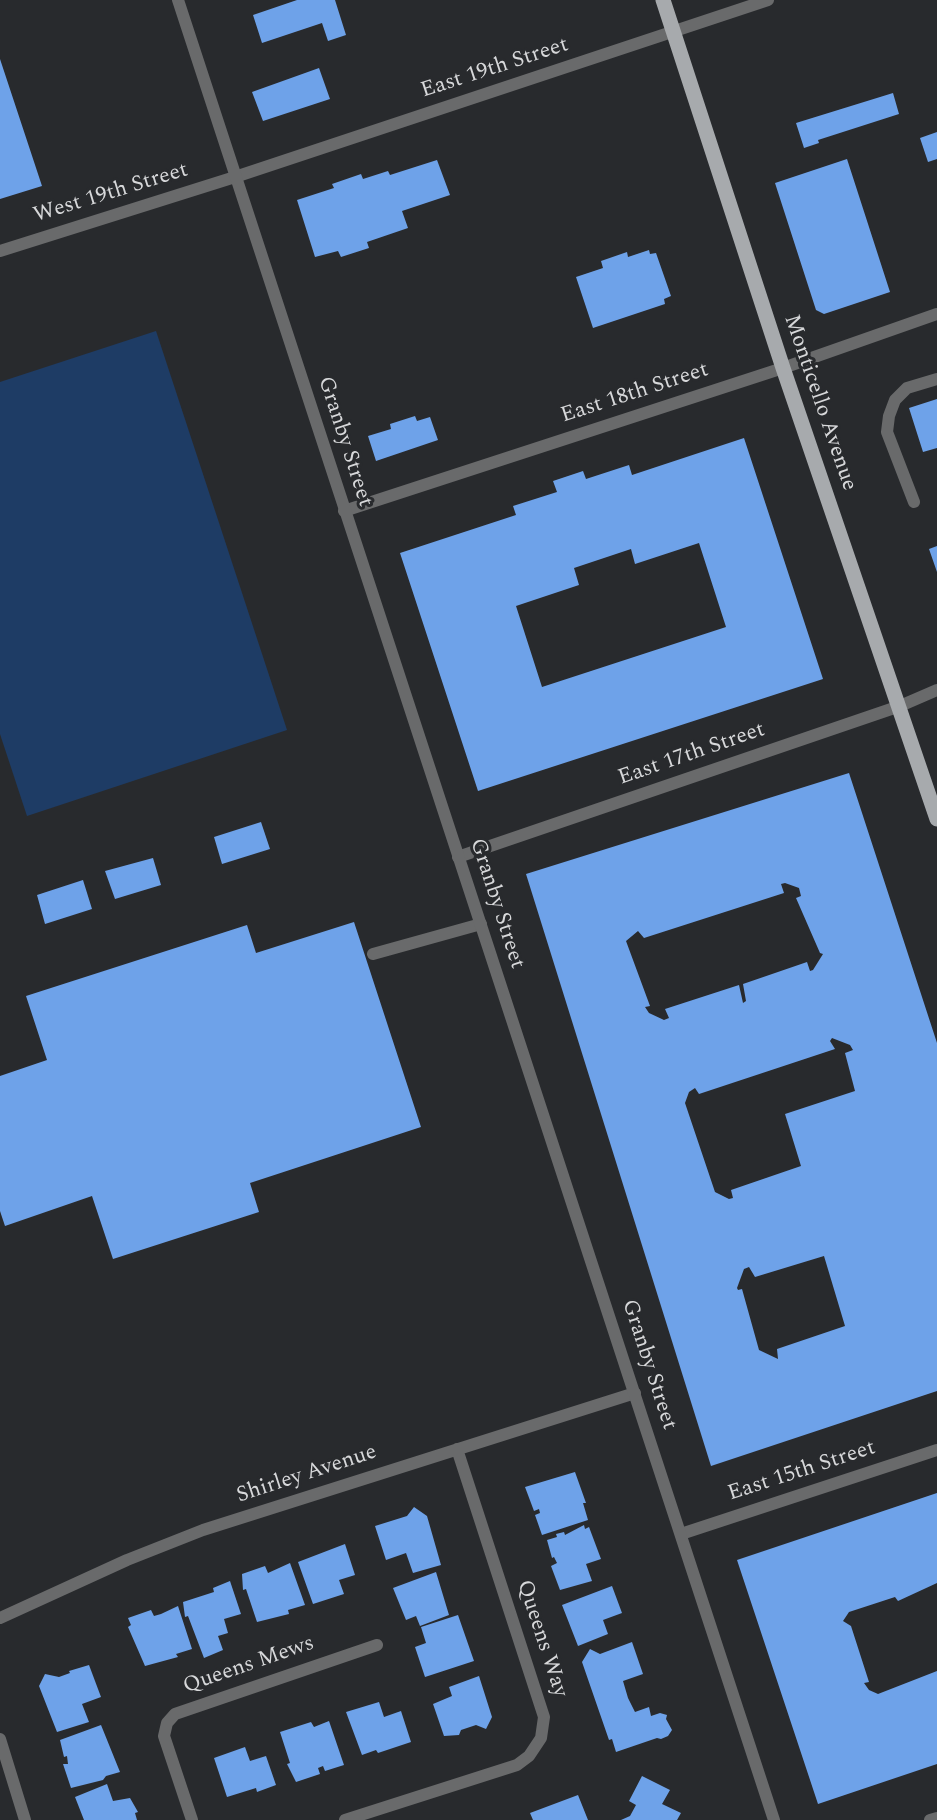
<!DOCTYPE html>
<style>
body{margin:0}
canvas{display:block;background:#282a2d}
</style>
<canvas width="937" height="1820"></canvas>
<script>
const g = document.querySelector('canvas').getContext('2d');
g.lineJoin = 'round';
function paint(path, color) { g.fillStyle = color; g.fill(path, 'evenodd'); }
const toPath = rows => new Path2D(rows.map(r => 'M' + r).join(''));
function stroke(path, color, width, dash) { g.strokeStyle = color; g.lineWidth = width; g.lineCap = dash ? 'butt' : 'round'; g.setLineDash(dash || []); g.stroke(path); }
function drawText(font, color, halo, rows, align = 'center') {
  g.font = font + ' Spectral,serif'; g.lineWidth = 6; g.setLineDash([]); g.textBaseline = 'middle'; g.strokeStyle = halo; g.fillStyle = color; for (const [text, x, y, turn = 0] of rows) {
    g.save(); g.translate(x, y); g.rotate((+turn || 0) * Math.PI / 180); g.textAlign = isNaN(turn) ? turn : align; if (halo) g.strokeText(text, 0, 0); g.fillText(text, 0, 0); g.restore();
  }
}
const green = toPath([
 [156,331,287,730,27,816,0,734,0,382]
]);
const building = toPath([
 [297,0,335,0,346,35,328,41,322,23,262,43,253,15],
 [0,59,42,186,0,199],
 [319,68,330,99,263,121,252,92],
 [893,93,899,114,818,140,819,143,804,148,796,123],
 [937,132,937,159,928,162,920,138],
 [847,159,890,292,824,314,816,310,775,183],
 [437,160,450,195,402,211,408,228,367,242,369,248,341,257,338,251,315,257,297,200,334,188,332,184,361,174,363,179,388,171,390,175],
 [649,250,650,254,656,253,671,296,664,299,665,304,593,328,576,277,603,268,601,261,627,252,628,257],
 [937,399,937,448,923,452,909,408],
 [415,416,417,421,430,417,438,440,376,461,368,436,391,429,390,424],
 [744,438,823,679,478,791,400,553,516,515,513,506,557,492,553,481,583,471,586,479,629,465,632,475],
 [699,543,726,627,542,687,516,606,579,585,574,568,631,549,635,564],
 [937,546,937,572,929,549],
 [849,773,937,1043,937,1391,711,1466,526,874],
 [785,883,799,888,801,896,796,898,820,953,823,954,813,970,810,971,807,962,743,984,746,1001,743,1003,739,985,665,1009,669,1018,664,1020,649,1013,645,1007,650,1006,626,941,638,931,644,938,784,893,781,884],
 [832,1038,850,1045,853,1050,845,1053,855,1091,785,1114,801,1166,731,1190,733,1198,729,1199,715,1192,685,1103,689,1092,695,1088,699,1094,835,1049,830,1041],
 [824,1256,845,1326,777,1349,778,1359,759,1350,742,1289,738,1290,737,1288,744,1269,749,1267,755,1277],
 [261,822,270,849,222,864,214,837],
 [153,858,161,885,115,899,105,871],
 [83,880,92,909,45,924,37,895],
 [354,922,421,1127,250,1183,259,1212,113,1259,92,1196,5,1226,0,1211,0,1076,47,1060,26,996,247,925,256,953],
 [575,1472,586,1503,583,1503,588,1520,542,1535,535,1515,540,1513,539,1509,534,1511,525,1487],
 [937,1493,937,1583,898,1601,895,1597,849,1612,843,1621,851,1626,869,1682,864,1683,869,1690,878,1694,937,1671,937,1764,818,1804,737,1560],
 [414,1507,427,1516,441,1565,413,1573,406,1553,386,1560,375,1526,407,1516],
 [584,1525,585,1529,589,1527,601,1559,586,1564,592,1581,560,1590,551,1566,557,1563,554,1557,552,1558,547,1540,557,1537,556,1534,564,1532,565,1535],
 [345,1544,355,1575,339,1580,344,1594,313,1604,298,1562],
 [290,1563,305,1605,288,1610,289,1614,257,1622,246,1589,243,1590,242,1574,265,1566,268,1573],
 [436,1572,449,1615,420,1626,416,1616,406,1620,393,1588],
 [230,1581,241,1614,224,1619,228,1633,218,1636,223,1650,204,1658,188,1616,185,1617,183,1602,214,1592,213,1588],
 [612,1586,622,1613,603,1620,608,1634,578,1646,562,1605],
 [178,1606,192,1649,176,1654,178,1657,145,1666,128,1627,131,1625,128,1618,151,1610,154,1616,161,1614],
 [458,1615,474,1661,425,1677,415,1647,426,1643,421,1627],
 [632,1642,643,1674,623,1681,628,1698,635,1712,649,1707,651,1716,660,1713,667,1715,666,1719,672,1730,668,1736,661,1739,657,1738,616,1752,612,1739,609,1740,582,1662,590,1649,600,1654],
 [89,1665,101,1697,82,1704,89,1722,57,1732,39,1686,45,1674,59,1677,70,1673,69,1671],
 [479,1676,492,1717,486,1729,476,1725,461,1730,459,1735,444,1736,433,1704,452,1696,449,1687],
 [379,1702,384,1717,401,1711,411,1742,378,1753,376,1750,362,1755,346,1712],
 [329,1721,344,1765,325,1771,323,1766,318,1768,320,1774,296,1782,287,1764,290,1763,280,1732,311,1722,314,1727],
 [101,1725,120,1772,106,1776,103,1780,71,1788,63,1764,68,1764,67,1756,64,1757,60,1740],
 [245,1747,250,1761,266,1756,276,1785,257,1792,256,1788,227,1797,214,1758],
 [642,1776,670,1790,662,1804,681,1813,677,1820,621,1820,630,1816,636,1805,629,1801],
 [107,1784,113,1801,130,1798,138,1812,135,1813,137,1820,84,1820,75,1797],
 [578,1795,588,1820,533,1820,530,1813]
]);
const service = toPath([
 [914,502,887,432,889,416,895,400,907,388,937,379],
 [373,954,481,924]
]);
const minor = toPath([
 [0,251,235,177,768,0],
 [344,511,783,368],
 [458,857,900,706,937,690],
 [681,1534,937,1450],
 [0,1618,127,1560,203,1530,635,1393],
 [192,1820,164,1736,167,1723,175,1714,377,1645],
 [345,1820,517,1765,529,1756,541,1738,544,1717,457,1449],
 [930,1820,937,1818]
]);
const tertiary = toPath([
 [178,0,774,1820],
 [783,368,937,314],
 [0,1739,25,1820]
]);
const primary = toPath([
 [663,0,783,368,937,819]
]);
const streetNames = [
 ["East 19th Street",495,69,-18],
 ["West 19th Street",111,194,-17],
 ["East 18th Street",635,394,-18],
 ["Monticello Avenue",819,403,71],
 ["Granby Street",344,442,72],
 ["East 17th Street",692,755,-19],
 ["Granby Street",496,904,72],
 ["Granby Street",648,1365,72],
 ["East 15th Street",802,1472,-18],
 ["Shirley Avenue",307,1475,-18],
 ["Queens Way",541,1639,72],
 ["Queens Mews",249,1666,-19]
];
paint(green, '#1e3c65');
paint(building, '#6ea2e9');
stroke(service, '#696a6b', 12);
stroke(minor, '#696a6b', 12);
stroke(tertiary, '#696a6b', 12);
stroke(primary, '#a7aaad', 15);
drawText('22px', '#d7d8da', '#282a2d', streetNames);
</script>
